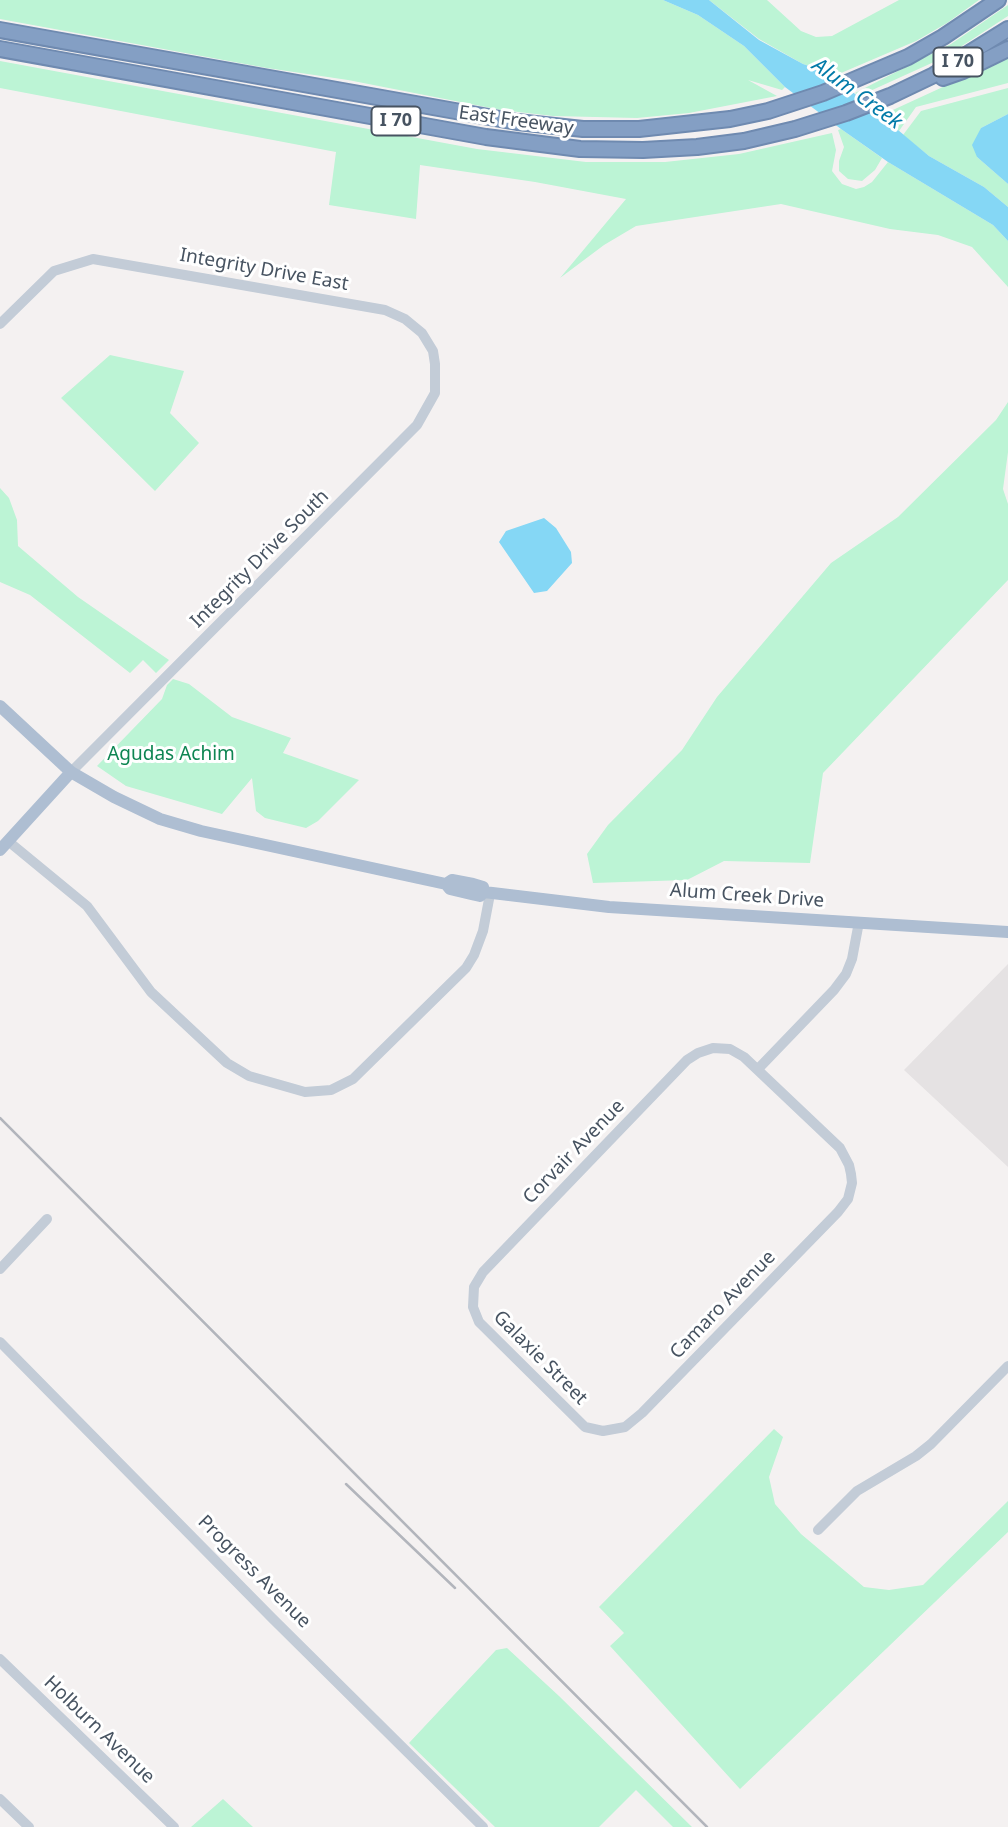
<!DOCTYPE html>
<style>
body{margin:0}
canvas{display:block;background:#f4f1f1}
</style>
<canvas width="1008" height="1827"></canvas>
<script>
const g = document.querySelector('canvas').getContext('2d');
g.lineJoin = 'round';
function paint(path, color) { g.fillStyle = color; g.fill(path, 'evenodd'); }
const toPath = rows => new Path2D(rows.map(r => 'M' + r).join(''));
function stroke(path, color, width, dash) { g.strokeStyle = color; g.lineWidth = width; g.lineCap = dash ? 'butt' : 'round'; g.setLineDash(dash || []); g.stroke(path); }
function drawText(font, color, halo, rows, align = 'center') {
  g.font = font + ' "Noto Sans",sans-serif'; g.lineWidth = 6; g.setLineDash([]); g.textBaseline = 'middle'; g.strokeStyle = halo; g.fillStyle = color; for (const [text, x, y, turn = 0] of rows) {
    g.save(); g.translate(x, y); g.rotate((+turn || 0) * Math.PI / 180); g.textAlign = isNaN(turn) ? turn : align; if (halo) g.strokeText(text, 0, 0); g.fillText(text, 0, 0); g.restore();
  }
}
const education = toPath([
 [1008,964,1008,1167,904,1070]
]);
const green = toPath([
 [0,0,663,0,698,15,744,46,785,87,782,90,748,80,777,96,689,113,637,118,553,116,501,110,348,80,267,68,0,19],
 [709,0,767,0,801,31,816,37,832,36,899,0,979,0,947,23,916,41,834,76,830,73,803,64,759,39],
 [1008,5,1008,16,945,57,859,96,855,93,951,44],
 [1008,57,1008,83,916,107,899,131,882,115],
 [0,61,477,149,586,162,665,162,739,154,832,133,836,150,832,171,842,184,856,189,864,187,872,182,888,162,993,225,1008,241,1008,287,972,247,938,235,890,229,781,204,636,226,604,245,560,278,626,199,535,182,420,165,416,219,329,205,336,152,0,88],
 [1008,88,1008,114,981,128,977,157,1008,184,1008,207,984,187,929,156,903,135,921,111],
 [841,129,882,158,875,170,862,181,848,179,839,171,839,161,844,147,838,130],
 [110,355,184,371,170,413,199,443,155,491,61,398],
 [1008,402,1008,452,1003,489,1008,504,1008,580,823,773,810,863,724,861,687,880,593,883,587,854,608,825,682,750,717,697,831,563,898,517,996,420],
 [0,488,9,498,17,520,18,546,78,597,169,660,156,673,143,660,130,673,30,595,0,582],
 [173,679,189,684,232,717,291,738,283,753,359,780,318,821,306,828,265,818,256,811,252,778,222,814,126,786,97,766,162,699,167,685],
 [774,1429,783,1437,769,1477,775,1504,801,1534,864,1587,889,1590,923,1585,1008,1501,1008,1532,740,1789,610,1646,624,1633,599,1607],
 [507,1648,559,1696,692,1827,673,1827,636,1790,599,1827,495,1827,409,1743,496,1650],
 [223,1799,253,1827,191,1827]
]);
const water = toPath([
 [663,0,709,0,759,40,803,64,830,73,929,156,984,187,1008,207,1008,241,993,225,888,162,841,129,785,87,744,46,698,15],
 [1008,114,1008,184,977,157,972,145,981,128],
 [544,518,556,528,571,552,572,563,547,591,534,593,499,542,506,531]
]);
const minor = toPath([
 [0,324,54,271,93,259,385,310,405,319,422,333,433,351,435,364,435,393,417,425,71,772],
 [8,841,87,906,151,992,227,1063,249,1076,305,1092,331,1090,353,1079,466,968,474,955,483,931,490,894],
 [713,1048,730,1049,744,1057,840,1148,849,1165,851,1174,852,1183,848,1199,838,1212,642,1413,625,1427,603,1431,585,1427,479,1322,473,1307,474,1287,483,1272,687,1060,698,1053,713,1048],
 [758,1069,834,990,846,974,852,959,859,922],
 [0,1269,47,1219],
 [0,1342,272,1618,483,1827],
 [818,1530,857,1491,916,1456,931,1444,1008,1366],
 [0,1659,174,1827],
 [0,1799,29,1827]
]);
const major = toPath([
 [0,706,71,772,114,797,160,819,201,831,446,884,450,889,471,894,480,896,484,892,609,907,1008,932],
 [0,850,71,772],
 [446,884,452,880,473,884,483,887,484,892]
]);
const highway = toPath([
 [0,30,517,122,583,129,639,129,730,119,768,111,823,93,908,57,943,37,998,0],
 [0,49,486,137,580,149,643,150,697,147,744,141,795,129,846,113,890,96,934,75,1008,29],
 [943,78,963,71,1008,49]
]);
const rail = toPath([
 [0,1118,707,1827],
 [346,1484,455,1588]
]);
const shields = [
 [958,62,49],
 [396,121,49]
];
const shieldNames = [
 ["I 70",958,62],
 ["I 70",396,121]
];
const streetNames = [
 ["East Freeway",516,121,8],
 ["Integrity Drive East",264,270,10],
 ["Integrity Drive South",260,559,-45],
 ["Alum Creek Drive",747,896,4],
 ["Corvair Avenue",574,1152,-46],
 ["Camaro Avenue",723,1305,-46],
 ["Galaxie Street",540,1358,45],
 ["Progress Avenue",254,1572,45],
 ["Holburn Avenue",99,1730,44]
];
const parkNames = [
 ["Agudas Achim",171,755]
];
const waterNames = [
 ["Alum Creek",857,94,36]
];
paint(education, '#e5e2e3');
paint(green, '#bcf4d5');
paint(water, '#85d7f5');
stroke(highway, '#6f8ab0', 18);
stroke(minor, '#c3ccd7', 10);
stroke(major, '#aebed2', 12);
stroke(highway, '#849fc4', 14);
stroke(rail, '#b2b5bc', 2.5);
for (const [x, y, w] of shields) { const box = new Path2D(); box.roundRect(x - w / 2, y - 14.5, w, 29, 5); g.fillStyle = '#fff'; g.fill(box); stroke(box, '#475361', 2); }
drawText('bold 18px', '#475361', null, shieldNames);
drawText('19px', '#475361', '#fff', streetNames);
drawText('19px', '#0e8552', '#fff', parkNames);
drawText('italic 21px', '#027ba9', '#fff', waterNames);
</script>
